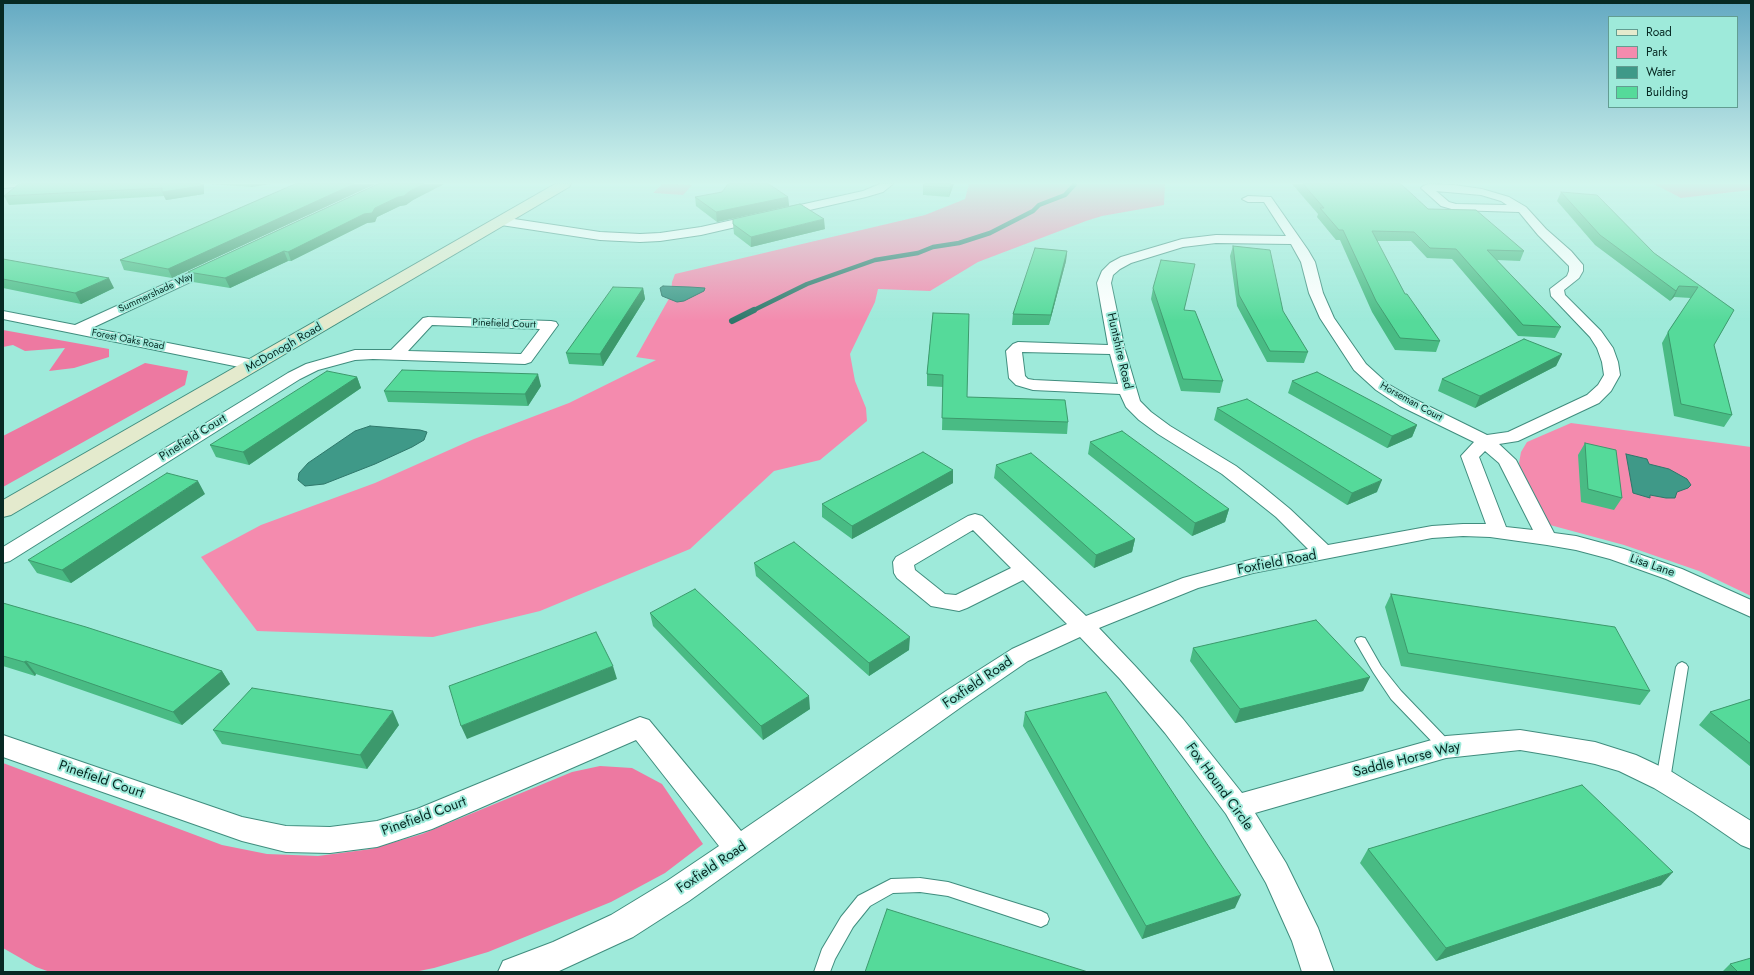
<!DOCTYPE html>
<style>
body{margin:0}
#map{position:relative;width:1754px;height:975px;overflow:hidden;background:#9eeada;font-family:Jost,sans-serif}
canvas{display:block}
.frame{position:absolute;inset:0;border:4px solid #072923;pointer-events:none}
.legend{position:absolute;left:1608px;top:16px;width:130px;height:92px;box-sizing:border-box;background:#9eeada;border:1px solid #629d91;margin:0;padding:5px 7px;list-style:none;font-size:12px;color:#072923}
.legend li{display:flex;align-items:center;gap:8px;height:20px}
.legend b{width:20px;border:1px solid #629d91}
</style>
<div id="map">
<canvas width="1754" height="975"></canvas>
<div class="frame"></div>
<ul class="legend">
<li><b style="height:5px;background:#e4eacd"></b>Road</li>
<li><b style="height:11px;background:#f48bae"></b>Park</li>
<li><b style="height:11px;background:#3f9988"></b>Water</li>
<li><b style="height:11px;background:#55da9a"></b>Building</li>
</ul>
</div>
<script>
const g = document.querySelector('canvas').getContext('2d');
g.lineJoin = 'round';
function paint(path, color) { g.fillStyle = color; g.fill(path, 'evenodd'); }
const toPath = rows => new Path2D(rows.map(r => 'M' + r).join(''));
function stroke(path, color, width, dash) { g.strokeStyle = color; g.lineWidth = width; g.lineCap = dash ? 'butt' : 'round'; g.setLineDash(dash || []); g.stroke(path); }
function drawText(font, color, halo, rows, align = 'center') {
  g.font = font + ' Jost,sans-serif'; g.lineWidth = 4; g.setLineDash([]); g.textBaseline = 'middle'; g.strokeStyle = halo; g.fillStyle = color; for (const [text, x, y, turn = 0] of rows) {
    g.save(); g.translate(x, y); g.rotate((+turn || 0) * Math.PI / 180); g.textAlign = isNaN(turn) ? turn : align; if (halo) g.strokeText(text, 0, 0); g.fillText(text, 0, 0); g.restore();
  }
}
const green = toPath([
 [662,184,675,184,692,185,683,195,653,193],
 [969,184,1165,184,1164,205,1102,216,1086,221,978,262,930,291,878,289,875,302,850,354,855,381,866,408,867,421,820,460,774,471,690,549,540,611,433,637,257,631,201,557,261,525,375,483,474,439,569,403,656,360,636,357,671,295,672,282,675,274,925,215,965,199],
 [1654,184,1751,184,1751,190,1681,198],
 [1571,423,1751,447,1751,596,1699,571,1624,545,1550,525,1523,478,1519,463,1521,452,1527,442]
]);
const forest = toPath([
 [3,330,109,349,109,357,74,368,49,371,65,348,25,351,13,345,3,347],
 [145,363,188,371,185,385,3,487,3,436],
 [3,763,222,845,267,854,318,856,371,849,422,834,572,772,600,766,632,768,662,784,703,844,665,873,611,902,488,952,434,968,414,972,50,972,36,967,3,948]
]);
const water = toPath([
 [663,286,690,287,705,288,704,291,684,301,677,302,662,296,660,288,663,286],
 [370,426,420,430,427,432,424,440,412,447,375,464,324,484,305,486,298,480,299,473,308,463,355,431,370,426],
 [1626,454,1647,459,1649,464,1669,469,1687,479,1691,485,1688,488,1677,492,1675,498,1666,498,1650,495,1650,498,1633,493,1626,454]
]);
const streamFar1 = toPath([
 [752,311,807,284,875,260,918,253,933,247,959,243,990,233,1033,211,1039,205,1065,195,1075,184]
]);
const stream = toPath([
 [732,321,754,310]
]);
const service = toPath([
 [1361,637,1365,638,1381,666,1401,691,1451,743,1453,747,1451,751,1446,753,1441,751,1391,699,1373,672,1355,641,1357,638,1361,637],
 [1682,662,1686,664,1688,667,1670,780,1668,784,1663,786,1658,784,1656,780,1676,667,1678,664,1682,662],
 [920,878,948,882,1041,911,1047,914,1049,919,1047,924,1041,927,948,896,920,892,893,893,870,906,853,927,835,959,830,972,814,972,822,949,841,917,858,896,891,879,920,878]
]);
const minor = toPath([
 [3,184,21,184,16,187,3,188,3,184],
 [880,184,893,184,883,192,866,197,701,235,660,241,640,242,600,240,501,225,497,224,495,221,497,218,501,217,600,232,640,234,660,233,701,227,863,191,880,184],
 [1429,184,1454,185,1482,189,1509,197,1526,207,1546,229,1571,251,1583,265,1583,271,1579,278,1564,290,1565,295,1601,331,1613,348,1618,362,1620,375,1611,391,1599,403,1518,441,1499,444,1516,460,1554,533,1576,536,1624,549,1682,569,1751,600,1751,617,1666,579,1610,559,1576,550,1547,545,1490,537,1463,536,1432,538,1253,573,1198,588,1099,628,1136,667,1183,719,1242,793,1446,736,1520,730,1595,742,1636,755,1672,772,1751,821,1751,849,1741,845,1693,812,1654,788,1619,771,1595,764,1556,756,1520,750,1446,758,1255,813,1286,863,1318,928,1334,972,1302,972,1292,941,1266,883,1226,814,1165,733,1120,679,1080,637,1028,661,964,705,689,901,633,937,557,972,498,972,503,961,553,942,611,915,667,881,719,846,636,740,432,829,377,847,330,853,286,852,242,841,3,757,3,735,242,817,286,826,330,827,377,821,417,809,640,717,649,720,741,831,946,691,1012,649,1067,624,1023,580,967,608,959,611,931,606,897,578,894,573,893,562,896,557,968,516,975,514,982,516,1086,616,1183,578,1253,559,1308,549,1276,517,1222,474,1158,434,1139,420,1126,407,1120,394,1033,390,1016,385,1009,378,1006,351,1013,344,1018,342,1108,345,1097,283,1102,271,1110,263,1121,257,1182,239,1216,235,1286,236,1264,202,1248,202,1242,199,1248,196,1271,197,1308,250,1315,262,1323,293,1334,318,1366,364,1388,384,1412,398,1487,435,1508,432,1587,395,1598,385,1604,375,1602,362,1597,348,1590,337,1551,296,1550,289,1567,276,1569,271,1569,266,1538,235,1519,212,1455,210,1441,206,1421,188,1423,186,1429,184],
 [1436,191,1481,195,1501,201,1507,205,1456,204,1449,202,1436,191],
 [1216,243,1291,244,1301,262,1309,293,1320,318,1354,370,1376,390,1400,406,1474,442,1461,456,1486,524,1463,524,1432,526,1328,545,1290,509,1262,486,1236,466,1170,426,1151,412,1140,401,1125,350,1111,283,1113,275,1120,269,1131,263,1183,247,1216,243],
 [1022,352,1110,354,1118,384,1034,380,1028,379,1025,376,1022,352],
 [1485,451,1499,463,1533,530,1506,527,1479,457,1485,451],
 [973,530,1011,568,956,595,945,594,915,570,914,565,973,530],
 [213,262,218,263,220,266,218,269,92,328,254,360,260,362,262,365,260,368,254,370,3,319,3,311,75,325,213,262],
 [428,317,551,321,556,322,558,325,531,362,525,364,373,359,355,360,318,370,300,379,10,561,3,563,3,547,288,373,306,364,355,350,391,350,423,318,428,317],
 [432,325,540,329,521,354,408,351,432,325]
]);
const secondary = toPath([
 [555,184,571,184,569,187,11,515,3,517,3,500,555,184]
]);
const wall = toPath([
 [204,184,204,194,166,200,164,196,9,205,4,196],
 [210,184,270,184,251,187],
 [295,184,375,184,172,278,124,270,120,260],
 [378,184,444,184,413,200,406,205,400,206,377,217,375,222,367,223,291,261,288,261,230,288,193,282,188,272],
 [954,184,949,197,923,195,923,186],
 [1292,184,1401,184,1428,209,1524,251,1520,261,1497,260,1561,327,1555,338,1518,336,1452,259,1427,258,1411,241,1377,241,1405,294,1440,341,1436,352,1395,350,1372,312,1340,240,1336,240,1317,217,1318,214],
 [1561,192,1654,253,1734,310,1714,345,1732,415,1724,427,1674,416,1662,343,1668,332,1691,298,1674,297,1670,301,1595,245,1557,201],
 [695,197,788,197,789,206,717,222,696,206],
 [733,224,825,229,751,247,734,234],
 [1233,246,1308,352,1304,363,1267,362,1237,306,1230,256],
 [1067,251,1066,261,1049,325,1012,325,1013,314],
 [3,259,114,288,81,304,3,288],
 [643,288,645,299,603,366,569,364,566,353],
 [1153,288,1184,310,1223,381,1220,393,1181,391,1151,299],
 [933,313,967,397,1068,422,1067,434,942,430,943,387,927,386,927,374],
 [1562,354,1556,366,1475,408,1438,391,1442,379],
 [357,377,361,388,249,465,216,457,210,445],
 [1292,381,1417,425,1412,437,1387,448,1288,393],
 [541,386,528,406,388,402,384,391],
 [1217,408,1377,492,1347,505,1214,420],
 [1090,442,1229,509,1225,522,1192,536,1088,454],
 [1585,443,1622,498,1614,510,1581,502,1578,455],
 [996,465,1135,539,1132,552,1094,568,994,478],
 [953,470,953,483,852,539,822,517,822,504],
 [205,494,71,583,37,573,28,560],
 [754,563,909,650,869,676,756,576],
 [1391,594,1650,691,1640,705,1401,666,1385,607],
 [3,603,222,671,230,684,182,725,36,674,35,676,3,666],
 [650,613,810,709,763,740,653,626],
 [1193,648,1370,677,1363,691,1235,723,1190,661],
 [1751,699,1751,767,1699,725,1710,712],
 [1025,712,1235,908,1142,939,1023,726],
 [399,725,367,769,222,744,213,730],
 [1368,849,1661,885,1436,961,1360,863],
 [1730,964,1751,972,1722,972]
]);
const shadedWall = toPath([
 [201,184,204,184,204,194,166,200,162,192],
 [250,184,270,184,251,187],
 [354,184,375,184,172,278,168,269],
 [424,184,444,184,413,200,406,205,400,206,377,217,375,222,367,223,291,261,288,252],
 [951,184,954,184,949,197,950,188],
 [788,197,789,206,717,222,716,212],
 [824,219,825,229,751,247,751,237],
 [284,251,288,261,230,288,225,278],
 [1067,251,1066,261,1049,325,1051,315],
 [109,278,114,288,81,304,75,293],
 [1679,286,1674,297,1670,301],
 [643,288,645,299,603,366,600,354],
 [1562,354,1556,366,1475,408,1480,396],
 [538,374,541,386,528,406,525,394],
 [357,377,361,388,249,465,243,452],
 [1417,425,1412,437,1387,448,1392,436],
 [953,470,953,483,852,539,852,526],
 [1382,480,1377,492,1347,505,1352,493],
 [198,481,205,494,71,583,62,570],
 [1229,509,1225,522,1192,536,1195,523],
 [1135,539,1132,552,1094,568,1096,555],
 [910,637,909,650,869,676,869,663],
 [26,661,36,674,35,676,24,662],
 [613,666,617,679,467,739,461,726],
 [222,671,230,684,182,725,173,712],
 [1370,677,1363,691,1235,723,1240,709],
 [809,696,810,709,763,740,761,726],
 [393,711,399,725,367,769,360,755],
 [1673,872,1661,885,1436,961,1446,948],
 [1241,895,1235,908,1142,939,1146,926]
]);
const building = toPath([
 [19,184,201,184,201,186,162,192,162,188,4,196,19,184],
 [295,184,354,184,168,269,120,260,295,184],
 [378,184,424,184,410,191,404,196,398,197,375,208,372,213,364,214,288,252,284,251,225,278,188,272,378,184],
 [728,184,769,184,788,197,716,212,695,197,722,192,728,184],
 [924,184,951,184,950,188,923,186,924,184],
 [1303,184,1401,184,1428,209,1476,210,1524,251,1487,250,1561,327,1523,325,1456,249,1430,248,1414,232,1372,231,1405,294,1407,294,1440,341,1400,338,1376,301,1343,230,1339,230,1320,208,1324,208,1303,184],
 [1561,192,1597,195,1654,253,1734,310,1714,345,1732,415,1681,404,1668,332,1698,287,1679,286,1676,291,1600,235,1561,192],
 [800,204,824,219,751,237,733,224,733,219,800,204],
 [1233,246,1270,250,1283,311,1308,352,1270,351,1239,295,1233,246],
 [1035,248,1067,251,1051,315,1013,314,1035,248],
 [3,259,109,278,75,293,3,279,3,259],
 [1161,260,1195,264,1184,310,1195,311,1223,381,1183,379,1153,288,1161,260],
 [613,287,643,288,600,354,566,353,613,287],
 [933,313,969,314,967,397,1065,400,1068,422,942,418,943,375,927,374,933,313],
 [1524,339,1562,354,1480,396,1442,379,1524,339],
 [402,370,538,374,525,394,384,391,402,370],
 [327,371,357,377,243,452,210,445,327,371],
 [1317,372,1417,425,1392,436,1292,381,1317,372],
 [1247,399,1382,480,1352,493,1217,408,1247,399],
 [1122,431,1229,509,1195,523,1090,442,1122,431],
 [1585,443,1616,450,1622,498,1588,489,1585,443],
 [923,452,953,470,852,526,822,504,923,452],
 [1031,453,1135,539,1096,555,996,465,1031,453],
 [167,473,198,481,62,570,28,560,167,473],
 [794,542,910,637,869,663,754,563,794,542],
 [695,589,809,696,761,726,650,613,695,589],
 [1391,594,1615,627,1650,691,1408,653,1391,594],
 [3,603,86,627,222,671,173,712,26,661,24,662,3,656,3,603],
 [1316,620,1370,677,1240,709,1193,648,1316,620],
 [596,632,613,666,461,726,449,686,596,632],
 [252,688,393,711,360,755,213,730,252,688],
 [1106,692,1241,895,1146,926,1025,712,1106,692],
 [1751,699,1751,744,1710,712,1751,699],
 [1582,785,1673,872,1446,948,1368,849,1582,785],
 [887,909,1088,972,865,972,887,909],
 [1751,958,1751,972,1738,972,1730,964,1751,958]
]);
const farStreetnames = [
 ["Summershade Way",156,293,-25],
 ["Pinefield Court",504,324,2],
 ["Forest Oaks Road",128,340,11],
 ["Horseman Court",1411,402,29]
];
const streetNames = [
 ["McDonogh Road",284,348,-30],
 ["Huntshire Road",1119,351,77],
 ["Pinefield Court",193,438,-32],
 ["Lisa Lane",1652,566,19]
];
const nearStreetnames = [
 ["Foxfield Road",1277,563,-11],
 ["Foxfield Road",978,683,-34],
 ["Saddle Horse Way",1407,760,-14],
 ["Pinefield Court",101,780,19],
 ["Fox Hound Circle",1219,787,54],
 ["Pinefield Court",424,817,-20],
 ["Foxfield Road",712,868,-34]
];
paint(green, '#f48bae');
paint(forest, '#ed79a1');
paint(water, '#3f9988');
stroke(water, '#2e776a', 1);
stroke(streamFar1, '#2e776a', 4.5);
stroke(stream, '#2e776a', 6);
stroke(service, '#408d7e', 2);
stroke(minor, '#408d7e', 2);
stroke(secondary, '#408d7e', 2);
paint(service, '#fff');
paint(minor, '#fff');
paint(secondary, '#e4eacd');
paint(wall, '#49bb84');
paint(shadedWall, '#3c996c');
paint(building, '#55da9a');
stroke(building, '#3c996c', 1);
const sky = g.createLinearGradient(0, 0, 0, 321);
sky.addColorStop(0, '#64a9c2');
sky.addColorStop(0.57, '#d3f6ee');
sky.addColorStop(1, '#d3f6ee00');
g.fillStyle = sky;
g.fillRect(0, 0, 1754, 321);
drawText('10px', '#072923', '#9eeada', farStreetnames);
drawText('12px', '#072923', '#9eeada', streetNames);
drawText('14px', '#072923', '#9eeada', nearStreetnames);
</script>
